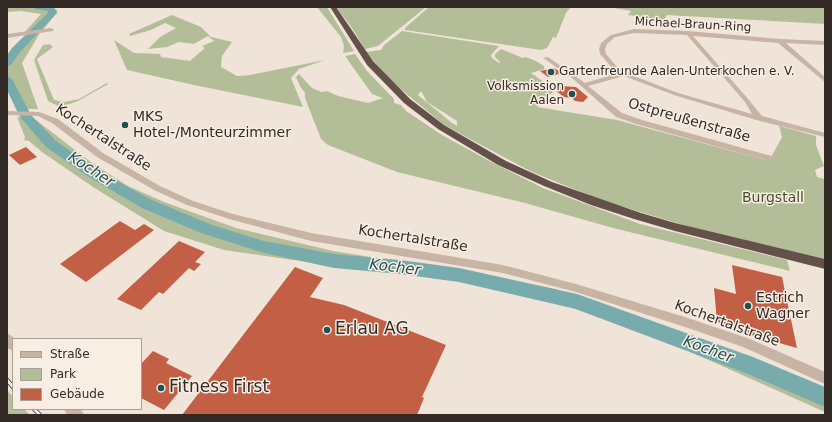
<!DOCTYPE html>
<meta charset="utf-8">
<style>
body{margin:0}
#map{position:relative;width:832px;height:422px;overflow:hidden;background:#f0e4d8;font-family:"DejaVu Sans",sans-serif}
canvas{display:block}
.frame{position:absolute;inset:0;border:8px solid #332a26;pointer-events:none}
.legend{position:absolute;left:12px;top:338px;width:130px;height:72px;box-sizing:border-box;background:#f8eee4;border:1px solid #a9a098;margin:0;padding:5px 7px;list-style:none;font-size:12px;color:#332a26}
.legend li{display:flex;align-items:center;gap:8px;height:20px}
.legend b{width:20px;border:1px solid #a9a098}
</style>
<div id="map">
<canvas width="832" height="422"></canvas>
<div class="frame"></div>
<ul class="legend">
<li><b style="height:5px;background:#c7b4a5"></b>Straße</li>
<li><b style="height:11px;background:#b3be99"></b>Park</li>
<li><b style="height:11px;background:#c25f44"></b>Gebäude</li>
</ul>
</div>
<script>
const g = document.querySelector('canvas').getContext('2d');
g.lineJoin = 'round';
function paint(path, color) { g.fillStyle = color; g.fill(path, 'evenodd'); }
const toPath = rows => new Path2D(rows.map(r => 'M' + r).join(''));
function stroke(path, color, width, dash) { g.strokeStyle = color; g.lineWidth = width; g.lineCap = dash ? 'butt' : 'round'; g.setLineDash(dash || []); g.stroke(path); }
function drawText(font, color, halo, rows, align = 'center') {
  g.font = font + ' "DejaVu Sans",sans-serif'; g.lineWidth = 3; g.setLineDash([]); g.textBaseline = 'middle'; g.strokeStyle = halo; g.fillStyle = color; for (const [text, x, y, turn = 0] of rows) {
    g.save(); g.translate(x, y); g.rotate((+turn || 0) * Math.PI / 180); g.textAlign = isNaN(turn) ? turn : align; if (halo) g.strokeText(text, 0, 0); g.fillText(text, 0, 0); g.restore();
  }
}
const green = toPath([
 [7,7,52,7,58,11,43,30,24,33,41,14,21,11,7,12],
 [317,7,327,7,354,51,343,53,344,46,341,37],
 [336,7,426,7,378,46,365,49,350,25],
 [429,7,571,7,566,13,556,38,553,37,547,48,541,50,405,30,405,28],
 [608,7,825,7,825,24,667,15,664,20,628,15,631,11],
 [172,15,201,27,211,37,232,42,222,56,221,67,237,76,250,75,325,60,299,69,291,78,303,107,194,85,127,70,114,40,134,53,160,54,161,57,190,61,205,48,202,46,214,41,208,36,194,44,179,42,167,47,148,49,160,37,176,28,165,23,151,30,130,36,129,34],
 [402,31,499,46,491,55,492,58,499,63,500,62,495,57,495,54,501,49,523,58,525,57,534,60,544,66,544,69,531,73,555,90,537,107,617,120,769,161,782,137,779,126,816,136,816,145,824,166,815,170,817,177,825,179,825,259,693,228,601,200,532,172,468,138,443,124,392,82,366,52,381,50,384,45],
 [421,91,427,102,457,121,457,126,452,123,418,95],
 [40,33,22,63,38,109,16,109,7,89,7,54,27,35],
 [50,44,53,47,37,59,54,100,64,102,79,99,107,83,108,84,78,101,70,104,58,106,48,101,34,60,43,45],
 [355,54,367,71,394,99,394,103,401,105,406,111,442,135,495,164,543,188,640,224,787,260,790,271,613,228,525,203,397,172,328,145,321,139,305,98,305,93,300,86,296,77,299,74,312,88,321,92,327,91,338,96,368,103,383,98,372,94,345,56],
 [17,117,36,120,92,163,128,186,164,202,236,228,333,251,477,274,555,289,690,336,813,384,825,390,825,412,684,349,551,300,395,268,293,260,224,250,164,231,93,187,42,152,29,141,24,140,25,137],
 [7,390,13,397,13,409,24,409,30,415,7,415]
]);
const stream = toPath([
 [37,30,41,29]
]);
const river = toPath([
 [34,7,54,7,57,13,20,52,11,65,7,66,7,56,12,48,48,13,48,11,35,9,34,7],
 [7,76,12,79,31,115,56,141,99,171,152,200,212,225,264,241,334,254,400,260,459,268,577,294,753,357,825,387,825,407,748,374,576,309,459,282,400,274,334,268,264,253,201,233,142,208,89,177,46,147,20,117,7,90,7,76]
]);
const building = toPath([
 [554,68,562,73,548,77,540,71],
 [561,86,576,87,588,97,583,102,575,101,572,98,564,97,556,91],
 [26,147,37,157,20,165,9,155],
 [120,221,135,230,144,224,154,230,86,282,60,264],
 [179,241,205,252,195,262,201,264,194,271,189,268,163,294,159,292,141,310,117,299],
 [732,265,782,277,797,348,737,331,736,327,717,322,714,288,736,294],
 [295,267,323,278,310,297,344,305,446,345,422,397,424,398,417,415,182,415],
 [153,351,169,359,166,363,192,376,164,410,141,398,141,364]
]);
const minor = toPath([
 [51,28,54,30,53,31,7,38,7,34,51,28],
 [634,29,688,31,780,39,825,41,825,45,786,43,825,77,825,82,778,43,693,36,749,100,762,116,825,133,825,137,756,120,674,95,624,76,588,86,622,113,642,120,775,157,776,159,772,162,636,124,616,117,572,78,543,58,548,57,585,83,619,73,613,69,600,54,599,49,601,43,611,35,634,29],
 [634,33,687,35,745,102,752,114,678,93,626,73,617,67,606,54,605,49,607,44,615,37,634,33],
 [7,111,39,112,58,119,103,153,160,186,193,201,233,214,311,233,503,265,576,284,688,318,750,339,825,372,825,384,743,347,688,328,576,292,503,273,311,241,229,219,187,205,154,190,97,157,52,123,38,116,7,115,7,111]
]);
const tertiary = toPath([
 [7,333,16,339,13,339,13,351,7,348,7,333],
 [64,409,81,409,84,415,67,415,64,409]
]);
const trunk = toPath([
 [330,7,336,7,373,61,410,99,444,125,506,161,552,182,641,213,675,223,825,259,825,269,675,231,634,219,591,205,544,186,498,165,438,129,404,103,367,65,330,7]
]);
const rail = toPath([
 [7,380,13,387],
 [34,409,40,415]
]);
const markers = [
 [551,72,4,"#1d5153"],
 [572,94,4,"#1d5153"],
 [125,125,4,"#1d5153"],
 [748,306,4,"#1d5153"],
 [327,330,4,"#1d5153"],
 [161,388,4,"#1d5153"]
];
const farStreetnames = [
 ["Michael-Braun-Ring",693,25,3]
];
const farPoinames = [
 ["Gartenfreunde Aalen-Unterkochen e. V.",559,72],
 ["Volksmission",564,87,"right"],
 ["Aalen",564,101,"right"]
];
const poiNames = [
 ["MKS",133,117],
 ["Hotel-/Monteurzimmer",133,133],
 ["Estrich",756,298],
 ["Wagner",756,314]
];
const streetNames = [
 ["Ostpreußenstraße",689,121,16],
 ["Kochertalstraße",103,138,33],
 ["Kochertalstraße",413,239,9],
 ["Kochertalstraße",727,324,20]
];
const parkNames = [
 ["Burgstall",773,198]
];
const waterNames = [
 ["Kocher",91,170,33],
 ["Kocher",395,268,7],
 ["Kocher",708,350,20]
];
const nearPoinames = [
 ["Erlau AG",335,330],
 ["Fitness First",169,388]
];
paint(green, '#b3be99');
stroke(stream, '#78abac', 1.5);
paint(river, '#78abac');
paint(building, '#c25f44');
paint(minor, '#c7b4a5');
paint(tertiary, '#c7b4a5');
paint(trunk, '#64524a');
stroke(rail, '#332a26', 4.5);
stroke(rail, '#f8eee4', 3, [10]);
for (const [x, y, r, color] of markers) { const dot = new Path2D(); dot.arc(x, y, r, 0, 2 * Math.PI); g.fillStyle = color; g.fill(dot); stroke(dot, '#f8eee4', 1.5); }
drawText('12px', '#332a26', '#f8eee4', farStreetnames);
drawText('12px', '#332a26', '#f8eee4', farPoinames, 'left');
drawText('14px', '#332a26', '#f8eee4', poiNames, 'left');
drawText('14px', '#332a26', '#f8eee4', streetNames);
drawText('14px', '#44502b', '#f8eee4', parkNames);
drawText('italic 15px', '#1d5153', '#f8eee4', waterNames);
drawText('17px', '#332a26', '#f8eee4', nearPoinames, 'left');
</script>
